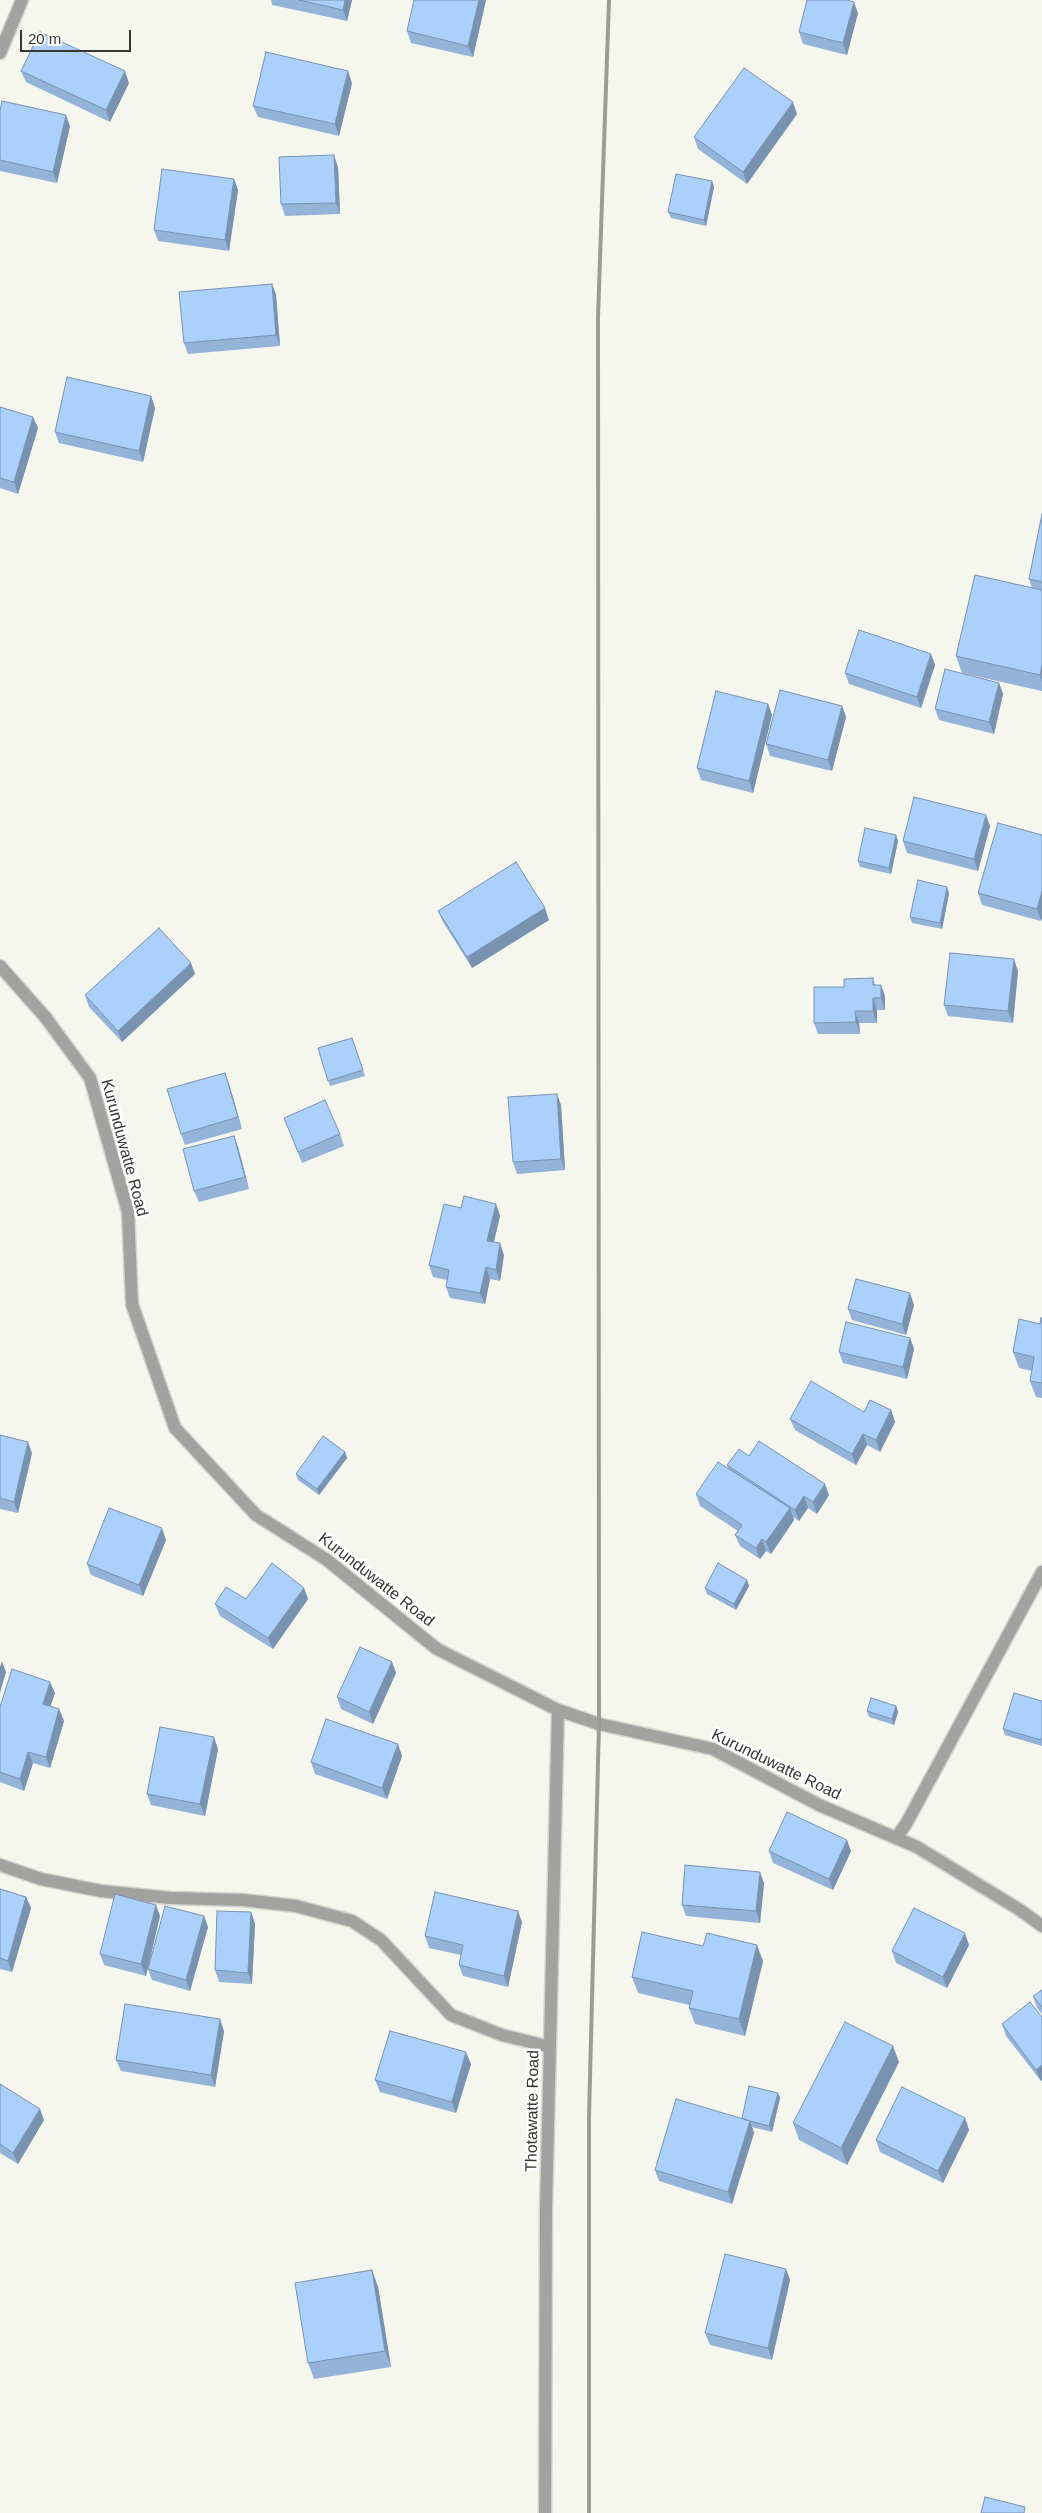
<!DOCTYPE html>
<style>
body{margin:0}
#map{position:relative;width:1042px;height:2513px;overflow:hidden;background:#f5f7ef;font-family:Arial,sans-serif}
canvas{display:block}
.scale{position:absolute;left:20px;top:30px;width:111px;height:22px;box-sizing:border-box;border:2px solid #363734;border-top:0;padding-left:6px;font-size:15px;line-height:18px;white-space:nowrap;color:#363734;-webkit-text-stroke:4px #fff;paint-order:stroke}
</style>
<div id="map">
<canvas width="1042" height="2513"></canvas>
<div class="scale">20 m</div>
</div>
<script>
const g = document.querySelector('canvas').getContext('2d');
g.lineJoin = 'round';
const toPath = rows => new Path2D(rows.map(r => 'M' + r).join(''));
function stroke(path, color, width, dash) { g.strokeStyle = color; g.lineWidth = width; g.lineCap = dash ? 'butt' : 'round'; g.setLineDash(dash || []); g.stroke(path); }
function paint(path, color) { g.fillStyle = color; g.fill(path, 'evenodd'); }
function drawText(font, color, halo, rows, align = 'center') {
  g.font = font + ' Arial,sans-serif'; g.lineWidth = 5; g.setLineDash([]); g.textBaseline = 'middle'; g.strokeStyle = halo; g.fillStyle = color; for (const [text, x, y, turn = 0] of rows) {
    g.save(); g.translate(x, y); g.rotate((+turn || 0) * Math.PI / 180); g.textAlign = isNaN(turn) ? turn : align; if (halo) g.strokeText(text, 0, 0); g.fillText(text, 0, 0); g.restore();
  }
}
const service = toPath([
 [896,1838,906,1824,1042,1572]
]);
const minor = toPath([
 [0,53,22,0],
 [0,966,46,1018,90,1078,128,1212,132,1304,175,1428,256,1515,327,1560,437,1649,558,1710,599,1724,713,1749,819,1805,917,1847,1020,1910,1042,1926],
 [0,1865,41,1879,101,1891,171,1898,243,1900,296,1906,352,1921,381,1940,451,2015,502,2035,550,2047],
 [545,2513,546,2209,558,1710]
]);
const rail = toPath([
 [589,2513,589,2117,599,1724,598,317,609,0]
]);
const wall = toPath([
 [271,0,352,0,347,21,272,5],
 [486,0,473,57,411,43,407,31],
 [858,13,847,55,803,44,799,32],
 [21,71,129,83,110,122,26,82],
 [352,83,339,136,258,117,253,106],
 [0,110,70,126,57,183,0,171],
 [797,114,747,184,698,149,694,137],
 [338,167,340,214,285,216,281,204],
 [234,179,238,190,229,251,158,241,154,230],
 [712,181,714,187,706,226,671,218,668,212],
 [272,284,276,295,280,346,188,354,184,343],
 [151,396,155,408,143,462,59,443,55,432],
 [0,407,38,428,18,494,0,488],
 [1042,514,1042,691,962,673,956,656,1032,588,1029,579],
 [931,654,935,665,921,708,849,684,845,673],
 [999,683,1003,694,994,734,939,720,935,709],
 [768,704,772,715,753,793,701,780,697,768],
 [842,706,846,717,832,771,770,756,766,744],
 [990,826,978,871,907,853,903,841],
 [896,835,898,841,891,874,860,867,858,861],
 [1042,835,1042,918,1041,921,982,905,978,893],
 [949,893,942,929,912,923,910,917],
 [438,911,549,920,472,968,443,922],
 [1018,971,1013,1023,948,1016,944,1005],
 [195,974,122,1042,89,1007,85,995],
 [873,978,875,985,885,996,885,1010,877,1010,877,1023,859,1023,860,1034,818,1034,814,1023,844,987],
 [352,1038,365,1076,330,1086,318,1048],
 [229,1084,242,1129,185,1145,181,1134],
 [561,1105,565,1170,517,1174,513,1162],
 [284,1118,340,1134,344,1146,302,1163],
 [234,1136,238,1147,249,1189,199,1202,194,1191],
 [496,1204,500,1216,494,1242,504,1255,500,1281,490,1279,485,1304,450,1298,446,1287,447,1280,433,1277,429,1265,461,1208],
 [914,1305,906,1335,852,1320,848,1309],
 [1042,1318,1042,1398,1036,1397,1030,1381,1032,1371,1019,1368,1013,1352,1040,1324],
 [910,1338,914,1349,907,1379,843,1363,839,1352],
 [891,1410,895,1422,880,1452,867,1445,856,1465,795,1430,790,1419],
 [0,1435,32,1453,18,1513,0,1509],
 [345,1452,347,1458,319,1495,298,1480,296,1474],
 [749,1456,829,1495,817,1514,808,1508,799,1521,793,1517,794,1520,771,1554,766,1551,760,1559,740,1546,735,1535,738,1531,700,1506,696,1494,728,1468,727,1465],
 [166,1540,143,1596,91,1575,87,1564],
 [747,1580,749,1586,736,1610,707,1594,705,1588],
 [304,1588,308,1599,273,1649,220,1616,215,1604],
 [392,1662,396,1673,373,1724,341,1709,337,1697],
 [55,1693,50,1706,59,1709,64,1721,50,1768,33,1763,24,1791,0,1782,0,1707],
 [1042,1701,1042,1746,1005,1735,1003,1729],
 [896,1706,898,1712,894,1725,869,1717,867,1711],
 [218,1749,205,1816,151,1805,147,1794],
 [402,1756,387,1799,315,1774,311,1762],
 [769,1851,851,1851,833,1890,773,1863],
 [764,1883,760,1923,686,1916,682,1905],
 [0,1889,26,1897,31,1908,12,1972,0,1969],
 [251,1912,255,1924,252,1984,219,1982,215,1970],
 [160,1916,146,1976,104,1965,100,1954],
 [204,1916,208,1927,190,1991,152,1980,148,1969],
 [522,1922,508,1987,463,1976,459,1965,461,1955,429,1948,425,1936],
 [969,1945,947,1988,896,1963,892,1951],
 [763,1961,745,2036,695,2024,689,2008,689,2005,638,1993,632,1977],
 [1042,1990,1042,2014,1037,2008,1033,1996],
 [1042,2017,1041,2081,1006,2036,1002,2024],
 [224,2031,215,2087,121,2071,116,2060],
 [899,2062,847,2165,799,2140,793,2123],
 [471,2064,456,2113,380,2092,375,2080],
 [0,2084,44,2120,18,2164,0,2153],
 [778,2093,780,2098,772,2132,752,2127,754,2133,732,2204,659,2181,655,2170,742,2118],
 [965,2118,969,2130,943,2183,880,2152,876,2140],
 [786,2269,790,2280,772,2360,710,2345,705,2333],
 [372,2270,378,2287,391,2367,314,2379,308,2363]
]);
const shadedWall = toPath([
 [345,0,352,0,347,21,343,10],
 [479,0,486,0,473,57,468,46],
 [854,2,858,13,847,55,843,43],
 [125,71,129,83,110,122,106,110],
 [348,71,352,83,339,136,335,124],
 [793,102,797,114,747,184,743,172],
 [66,115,70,126,57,183,53,172],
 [334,155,338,167,340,214,336,203],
 [234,179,238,190,229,251,225,240],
 [712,181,714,187,706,226,704,220],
 [272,284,276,295,280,346,276,335],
 [151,396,155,408,143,462,139,451],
 [33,417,38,428,18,494,14,482],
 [931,654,935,665,921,708,917,697],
 [1042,665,1042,681,1040,675],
 [999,683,1003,694,994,734,989,722],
 [768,704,772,715,753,793,749,781],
 [842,706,846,717,832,771,828,760],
 [986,815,990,826,978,871,974,859],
 [896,835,898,841,891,874,889,868],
 [947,887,949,893,942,929,940,923],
 [1042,891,1042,918,1041,921,1037,909],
 [545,908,549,920,472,968,467,957],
 [1014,959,1018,971,1013,1023,1008,1011],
 [191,963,195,974,122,1042,118,1031],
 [881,985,885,996,885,1010,881,998],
 [873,998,877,1010,877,1023,873,1011],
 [855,1011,859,1023,860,1034,856,1022],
 [225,1073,229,1084,242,1129,238,1117],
 [557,1094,561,1105,565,1170,561,1159],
 [234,1136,238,1147,249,1189,245,1177],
 [496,1204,500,1216,491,1253,487,1241],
 [500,1243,504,1255,500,1281,496,1270],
 [486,1267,490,1279,485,1304,480,1293],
 [910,1293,914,1305,906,1335,902,1324],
 [910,1338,914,1349,907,1379,903,1367],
 [891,1410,895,1422,880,1452,876,1440],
 [863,1434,867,1445,856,1465,852,1454],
 [28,1442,32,1453,18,1513,14,1502],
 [345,1452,347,1458,319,1495,317,1489],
 [825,1484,829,1495,817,1514,813,1502],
 [804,1496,808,1508,799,1521,795,1510],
 [790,1508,794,1520,771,1554,766,1542],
 [162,1528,166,1540,143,1596,139,1585],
 [762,1539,766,1551,760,1559,756,1548],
 [747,1580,749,1586,736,1610,734,1604],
 [304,1588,308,1599,273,1649,268,1638],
 [2,1661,6,1672,0,1693,0,1667],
 [392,1662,396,1673,373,1724,369,1712],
 [50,1682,55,1693,47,1716,43,1704],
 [896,1706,898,1712,894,1725,892,1719],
 [59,1709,64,1721,50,1768,46,1757],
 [214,1737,218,1749,205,1816,200,1804],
 [398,1744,402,1756,387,1799,382,1788],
 [28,1752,33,1763,24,1791,20,1779],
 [847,1840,851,1851,833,1890,829,1879],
 [760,1872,764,1883,760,1923,756,1911],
 [26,1897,31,1908,12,1972,8,1961],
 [156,1905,160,1916,146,1976,141,1964],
 [518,1911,522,1922,508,1987,504,1976],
 [251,1912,255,1924,252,1984,248,1973],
 [204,1916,208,1927,190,1991,186,1980],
 [965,1933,969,1945,947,1988,943,1977],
 [757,1945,763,1961,745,2036,739,2019],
 [220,2019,224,2031,215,2087,211,2075],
 [893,2046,899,2062,847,2165,841,2148],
 [466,2052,471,2064,456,2113,452,2102],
 [1042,2065,1042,2080,1041,2081,1036,2070],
 [778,2093,780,2098,772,2132,769,2126],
 [40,2109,44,2120,18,2164,13,2153],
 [965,2118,969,2130,943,2183,938,2171],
 [750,2121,754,2133,732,2204,728,2192],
 [786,2269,790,2280,772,2360,768,2348],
 [372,2270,378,2287,391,2367,385,2351]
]);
const building = toPath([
 [299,0,345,0,343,10,299,0],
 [414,0,479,0,468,46,407,31,414,0],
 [807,0,847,0,854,2,843,43,799,32,807,0],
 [40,32,125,71,106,110,21,71,40,32],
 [266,52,348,71,335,124,253,106,266,52],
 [744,68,793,102,743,172,694,137,744,68],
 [2,101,66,115,53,172,0,160,0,110,2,101],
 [334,155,336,203,281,204,279,157,334,155],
 [162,169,234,179,225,240,154,230,162,169],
 [676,174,712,181,704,220,668,212,676,174],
 [272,284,276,335,184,343,179,292,272,284],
 [67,377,151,396,139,451,55,432,67,377],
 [0,407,33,417,14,482,0,478,0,407],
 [1042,514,1042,582,1029,579,1042,514],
 [975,575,1042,590,1042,665,1040,675,956,656,975,575],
 [859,630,931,654,917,697,845,673,859,630],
 [945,669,999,683,989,722,935,709,945,669],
 [780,690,842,706,828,760,766,744,780,690],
 [716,691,768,704,749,781,697,768,716,691],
 [914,797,986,815,974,859,903,841,914,797],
 [998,823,1042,835,1042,891,1037,909,978,893,998,823],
 [865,828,896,835,889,868,858,861,865,828],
 [516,862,545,908,467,957,438,911,516,862],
 [918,880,947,887,940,923,910,917,918,880],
 [159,928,191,963,118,1031,85,995,159,928],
 [950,953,1014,959,1008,1011,944,1005,950,953],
 [873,978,873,985,881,985,881,998,873,998,873,1011,855,1011,856,1022,814,1023,814,987,844,987,844,979,873,978],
 [352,1038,363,1070,328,1081,318,1048,352,1038],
 [225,1073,238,1117,181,1134,167,1089,225,1073],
 [557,1094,561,1159,513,1162,508,1097,557,1094],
 [325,1100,340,1134,298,1152,284,1118,325,1100],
 [234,1136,245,1177,194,1191,183,1149,234,1136],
 [464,1196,496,1204,487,1241,500,1243,496,1270,486,1267,480,1293,446,1287,449,1270,429,1265,444,1204,461,1208,464,1196],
 [856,1279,910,1293,902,1324,848,1309,856,1279],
 [1041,1318,1042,1318,1042,1383,1030,1381,1034,1357,1013,1352,1019,1319,1040,1324,1041,1318],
 [846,1322,910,1338,903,1367,839,1352,846,1322],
 [811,1381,864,1412,870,1400,891,1410,876,1440,863,1434,852,1454,790,1419,811,1381],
 [0,1435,28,1442,14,1502,0,1498,0,1435],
 [323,1436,345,1452,317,1489,296,1474,323,1436],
 [759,1441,825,1484,813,1502,804,1496,795,1510,727,1465,739,1449,749,1456,759,1441],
 [718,1462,790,1508,766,1542,762,1539,756,1548,735,1535,742,1525,696,1494,718,1462],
 [109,1508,162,1528,139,1585,87,1564,109,1508],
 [272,1563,304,1588,268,1638,215,1604,226,1587,246,1599,272,1563],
 [718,1563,747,1580,734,1604,705,1588,718,1563],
 [360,1647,392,1662,369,1712,337,1697,360,1647],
 [12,1669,50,1682,43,1704,59,1709,46,1757,28,1752,20,1779,0,1772,0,1707,12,1669],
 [1014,1693,1042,1701,1042,1737,1041,1740,1003,1729,1014,1693],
 [871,1698,896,1706,892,1719,867,1711,871,1698],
 [326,1719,398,1744,382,1788,311,1762,326,1719],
 [160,1727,214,1737,200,1804,147,1794,160,1727],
 [787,1812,847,1840,829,1879,769,1851,787,1812],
 [685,1865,760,1872,756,1911,682,1905,685,1865],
 [0,1889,26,1897,8,1961,0,1958,0,1889],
 [435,1892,518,1911,504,1976,459,1965,463,1945,425,1936,435,1892],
 [115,1894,156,1905,141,1964,100,1954,115,1894],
 [165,1906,204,1916,186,1980,148,1969,165,1906],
 [914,1908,965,1933,943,1977,892,1951,914,1908],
 [217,1911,251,1912,248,1973,215,1970,217,1911],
 [642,1932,703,1946,707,1933,757,1945,739,2019,689,2008,693,1991,632,1977,642,1932],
 [1042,1990,1042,2007,1033,1996,1042,1990],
 [1030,2002,1042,2017,1042,2065,1036,2070,1002,2024,1030,2002],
 [125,2004,220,2019,211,2075,116,2060,125,2004],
 [845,2022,893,2046,841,2148,793,2123,845,2022],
 [390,2031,466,2052,452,2102,375,2080,390,2031],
 [0,2084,40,2109,13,2153,0,2144,0,2084],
 [749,2086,778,2093,769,2126,750,2121,742,2118,749,2086],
 [902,2087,965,2118,938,2171,876,2140,902,2087],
 [676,2099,750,2121,728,2192,655,2170,676,2099],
 [725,2254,786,2269,768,2348,705,2333,725,2254],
 [372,2270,385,2351,308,2363,295,2283,372,2270],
 [985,2497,1025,2507,1024,2513,981,2513,985,2497]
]);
const streetNames = [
 ["Kurunduwatte Road",124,1148,75],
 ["Kurunduwatte Road",376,1580,38],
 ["Kurunduwatte Road",776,1765,26],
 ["Thotawatte Road",533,2111,-89]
];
stroke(service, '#d3d4cd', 15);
stroke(minor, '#d3d4cd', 15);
stroke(service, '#a2a3a0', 12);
stroke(minor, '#a2a3a0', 12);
stroke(rail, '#9b9c97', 4);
paint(wall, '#93b3d8');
paint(shadedWall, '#7892b0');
paint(building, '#abd0fb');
stroke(building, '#7892b0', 1);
drawText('16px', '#363734', '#fff', streetNames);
</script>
